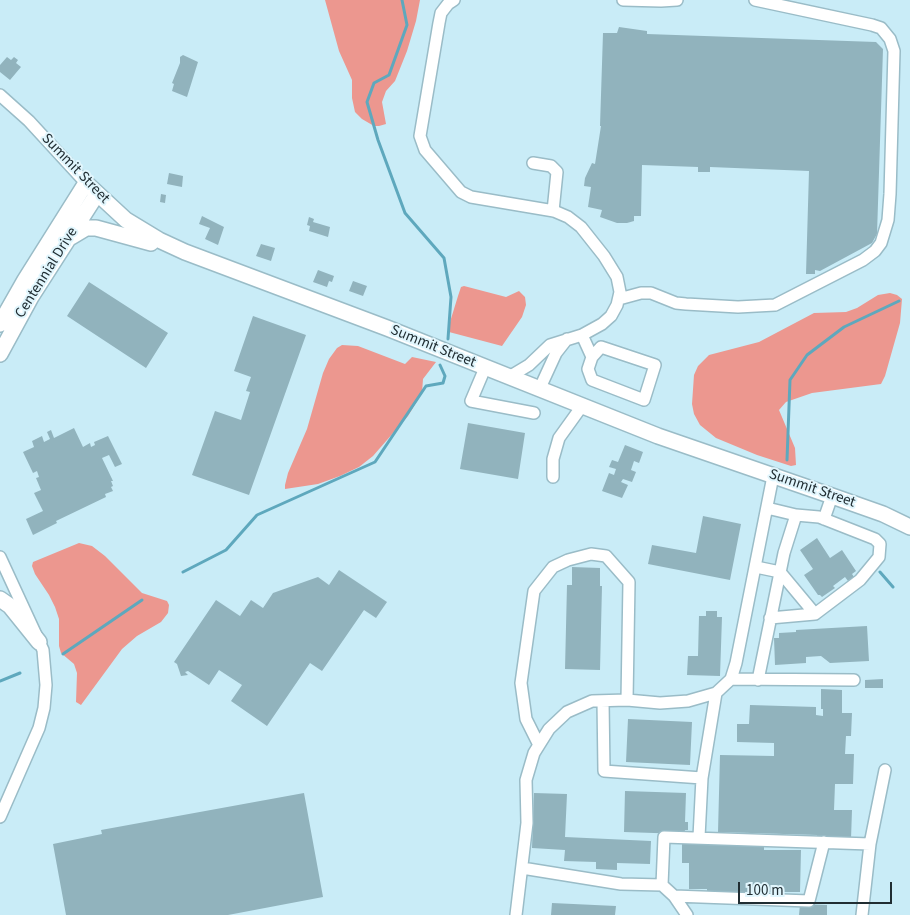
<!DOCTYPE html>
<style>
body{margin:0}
#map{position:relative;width:910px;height:915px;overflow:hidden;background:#c9ecf7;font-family:"Source Sans 3",sans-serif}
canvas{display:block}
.scale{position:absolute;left:738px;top:882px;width:154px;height:22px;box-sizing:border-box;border:2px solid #202d32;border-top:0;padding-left:6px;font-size:15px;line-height:18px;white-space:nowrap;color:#202d32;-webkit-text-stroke:4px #e1f6fd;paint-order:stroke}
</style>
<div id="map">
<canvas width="910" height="915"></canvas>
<div class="scale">100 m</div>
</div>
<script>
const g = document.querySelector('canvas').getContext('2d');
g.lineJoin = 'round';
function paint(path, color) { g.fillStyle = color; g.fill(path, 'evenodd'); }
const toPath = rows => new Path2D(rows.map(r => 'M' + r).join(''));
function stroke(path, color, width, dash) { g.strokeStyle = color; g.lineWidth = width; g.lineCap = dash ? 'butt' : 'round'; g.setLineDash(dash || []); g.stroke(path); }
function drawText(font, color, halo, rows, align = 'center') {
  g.font = font + ' "Source Sans 3",sans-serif'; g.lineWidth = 4; g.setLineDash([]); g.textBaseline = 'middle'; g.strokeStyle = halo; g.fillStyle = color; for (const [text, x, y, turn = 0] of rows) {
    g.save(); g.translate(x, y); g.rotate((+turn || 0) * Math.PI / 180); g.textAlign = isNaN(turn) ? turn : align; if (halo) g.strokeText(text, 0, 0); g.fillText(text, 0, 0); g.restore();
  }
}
const green = toPath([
 [325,0,420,0,416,21,407,51,395,81,386,91,382,102,386,124,379,126,374,126,362,119,355,112,352,98,352,80,339,51],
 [464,286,506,297,519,291,525,297,526,305,522,317,502,346,449,332,450,322,458,296,461,287],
 [890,293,897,295,902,299,900,323,885,376,881,384,812,393,786,402,779,410,795,448,796,465,791,466,757,455,716,438,700,425,694,414,692,404,694,375,698,366,709,355,759,342,814,313,846,312,857,308,878,295],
 [342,345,358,346,405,364,412,357,436,362,423,379,422,393,408,416,373,456,359,467,340,476,318,484,285,489,285,485,288,473,307,429,323,373,329,359,337,348],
 [79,543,92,546,105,556,142,593,167,601,169,605,168,613,161,622,137,636,122,649,81,705,76,702,77,673,74,664,61,653,59,646,59,619,55,607,49,595,35,574,32,566,33,562]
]);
const stream = toPath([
 [402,0,407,25,389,75,374,83,367,102,378,140,405,213,444,258,451,297,448,339],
 [787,460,790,380,807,355,844,327,899,301],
 [183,572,226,550,257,515,375,462,426,386,443,383,445,376,440,365],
 [880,572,893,587],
 [63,654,142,600],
 [0,681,20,673]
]);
const building = toPath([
 [619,27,647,31,647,34,876,42,883,49,877,234,872,243,820,271,815,270,815,274,806,274,809,171,710,167,710,172,698,172,698,167,642,165,641,216,634,216,634,221,627,223,617,223,600,217,602,210,588,207,591,187,584,186,585,178,592,163,595,164,601,126,600,126,603,33,617,33],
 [183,55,198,62,187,97,172,91,174,84,172,83,180,63,180,57],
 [7,57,11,60,14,57,18,60,16,63,21,67,10,80,0,72,0,65],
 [169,173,183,176,182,187,167,184],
 [161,194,166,195,165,203,160,202],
 [202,216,224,227,218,245,205,239,210,228,199,224],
 [309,217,314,219,313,222,330,227,328,237,309,231,310,226,307,225],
 [261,244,275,248,271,261,256,256],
 [318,270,334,276,332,282,329,281,327,287,313,282],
 [353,281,367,286,363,296,349,291],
 [89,282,168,333,146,368,67,316],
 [253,316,306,335,249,495,192,475,215,411,241,420,250,392,246,391,251,377,234,371],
 [468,423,525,433,518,479,460,469],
 [74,428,83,447,90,443,91,447,95,445,94,442,108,436,122,464,115,467,109,455,102,458,113,481,111,481,113,486,111,487,113,491,105,494,106,497,56,521,57,523,33,535,26,519,43,511,34,493,41,490,36,478,39,477,37,471,33,473,23,452,34,447,32,441,42,436,44,442,50,439,47,432,51,430,54,438],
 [625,445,643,452,639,463,634,461,631,470,636,472,632,482,623,479,621,482,628,485,622,498,602,491,609,473,614,475,616,469,609,467,612,460,618,462],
 [703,516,741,524,730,580,648,564,652,545,696,553],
 [817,538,830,558,842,550,856,571,852,574,854,577,848,581,845,577,833,586,835,588,822,597,820,595,818,595,804,575,813,569,800,550],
 [572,567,600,568,600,586,602,586,600,670,565,669,567,585,572,585],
 [339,570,387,602,376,618,364,610,322,671,310,663,267,726,231,701,242,685,219,670,209,685,188,671,185,672,188,675,181,676,177,664,174,662,216,600,240,616,251,600,263,608,273,593,318,577,329,585],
 [706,611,717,611,717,617,722,617,720,676,687,675,688,656,698,656,699,616,706,616],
 [867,626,869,661,830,663,821,656,806,657,806,663,775,665,774,638,779,638,779,633,796,632,796,630],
 [883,679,883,688,865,688,865,680],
 [821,689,842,690,842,713,852,713,851,736,846,736,845,754,854,754,853,784,835,784,834,810,852,810,851,839,817,838,817,835,718,832,720,755,774,756,774,743,737,742,737,724,749,724,750,705,816,707,816,715,823,716,823,709,821,709],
 [628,719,692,722,690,765,626,762],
 [625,791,686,793,685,822,688,822,688,830,685,830,684,834,624,832],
 [304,793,323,897,228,915,66,915,53,844,102,834,101,830],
 [534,793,567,794,565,837,651,841,650,864,617,863,617,870,596,869,596,862,564,861,565,850,532,848],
 [682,842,764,843,764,850,801,850,800,892,707,892,707,889,689,889,689,863,682,863],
 [552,903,616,906,615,915,551,915],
 [800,904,827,905,827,915,799,915]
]);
const minor = toPath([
 [454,0,448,4,441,13,439,23,420,136,425,150,461,192,471,197,554,211,568,217,581,227,604,256,617,277,620,292,617,305,611,316,602,324,582,335,550,345,529,365,509,377],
 [623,0,661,1,677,0],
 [0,95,29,121,86,183],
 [533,163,551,166,557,172,553,211],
 [619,299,641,293,651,293,676,303,686,304,738,307,775,305,863,260,875,251,881,243,888,220,890,194,894,51,890,39,881,28,872,25,755,0],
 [582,335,592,357,601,347,655,365,644,400,592,380,588,369,592,357],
 [485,368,471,401,534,413],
 [539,390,556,353,567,339],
 [553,477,553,459,559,438,582,406],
 [824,519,832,496],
 [0,557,43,650,46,685,44,708,39,728,0,817],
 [756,567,780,572,815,614],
 [770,618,815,614,860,580,879,557,880,544,875,539,819,517,796,515],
 [731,679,854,680],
 [758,680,784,553,796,515,767,508],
 [603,701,604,771,702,778,716,693],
 [539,745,526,719,521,683,534,591,553,567,568,560,591,554,606,556,629,582,627,700],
 [699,837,702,778],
 [522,868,621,884,662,885],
 [674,896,809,901,824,842],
 [516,915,527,823,526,780,534,753,549,729,567,712,592,701,627,700,660,703,688,701,716,693,731,679,736,663,773,476],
 [687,915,674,896,662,885,664,837,870,844],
 [862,915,870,844,885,770]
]);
const major = toPath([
 [71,237,86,228,96,228,151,243],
 [0,324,25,280,86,183,126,220,159,240,185,252,387,328,658,436,832,496,883,514,910,527],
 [0,354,31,297,97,194],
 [0,599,10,606,39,642]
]);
const streetNames = [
 ["Summit Street",75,169,46],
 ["Centennial Drive",47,273,-58],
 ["Summit Street",433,347,22],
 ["Summit Street",812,489,19]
];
paint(green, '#ec978f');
stroke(stream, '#5ea8bd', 3);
paint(building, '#91b3bd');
stroke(minor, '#9abcc7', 14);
stroke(major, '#9abcc7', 18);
stroke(minor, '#fff', 11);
stroke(major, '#fff', 15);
drawText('15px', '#202d32', '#e1f6fd', streetNames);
</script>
